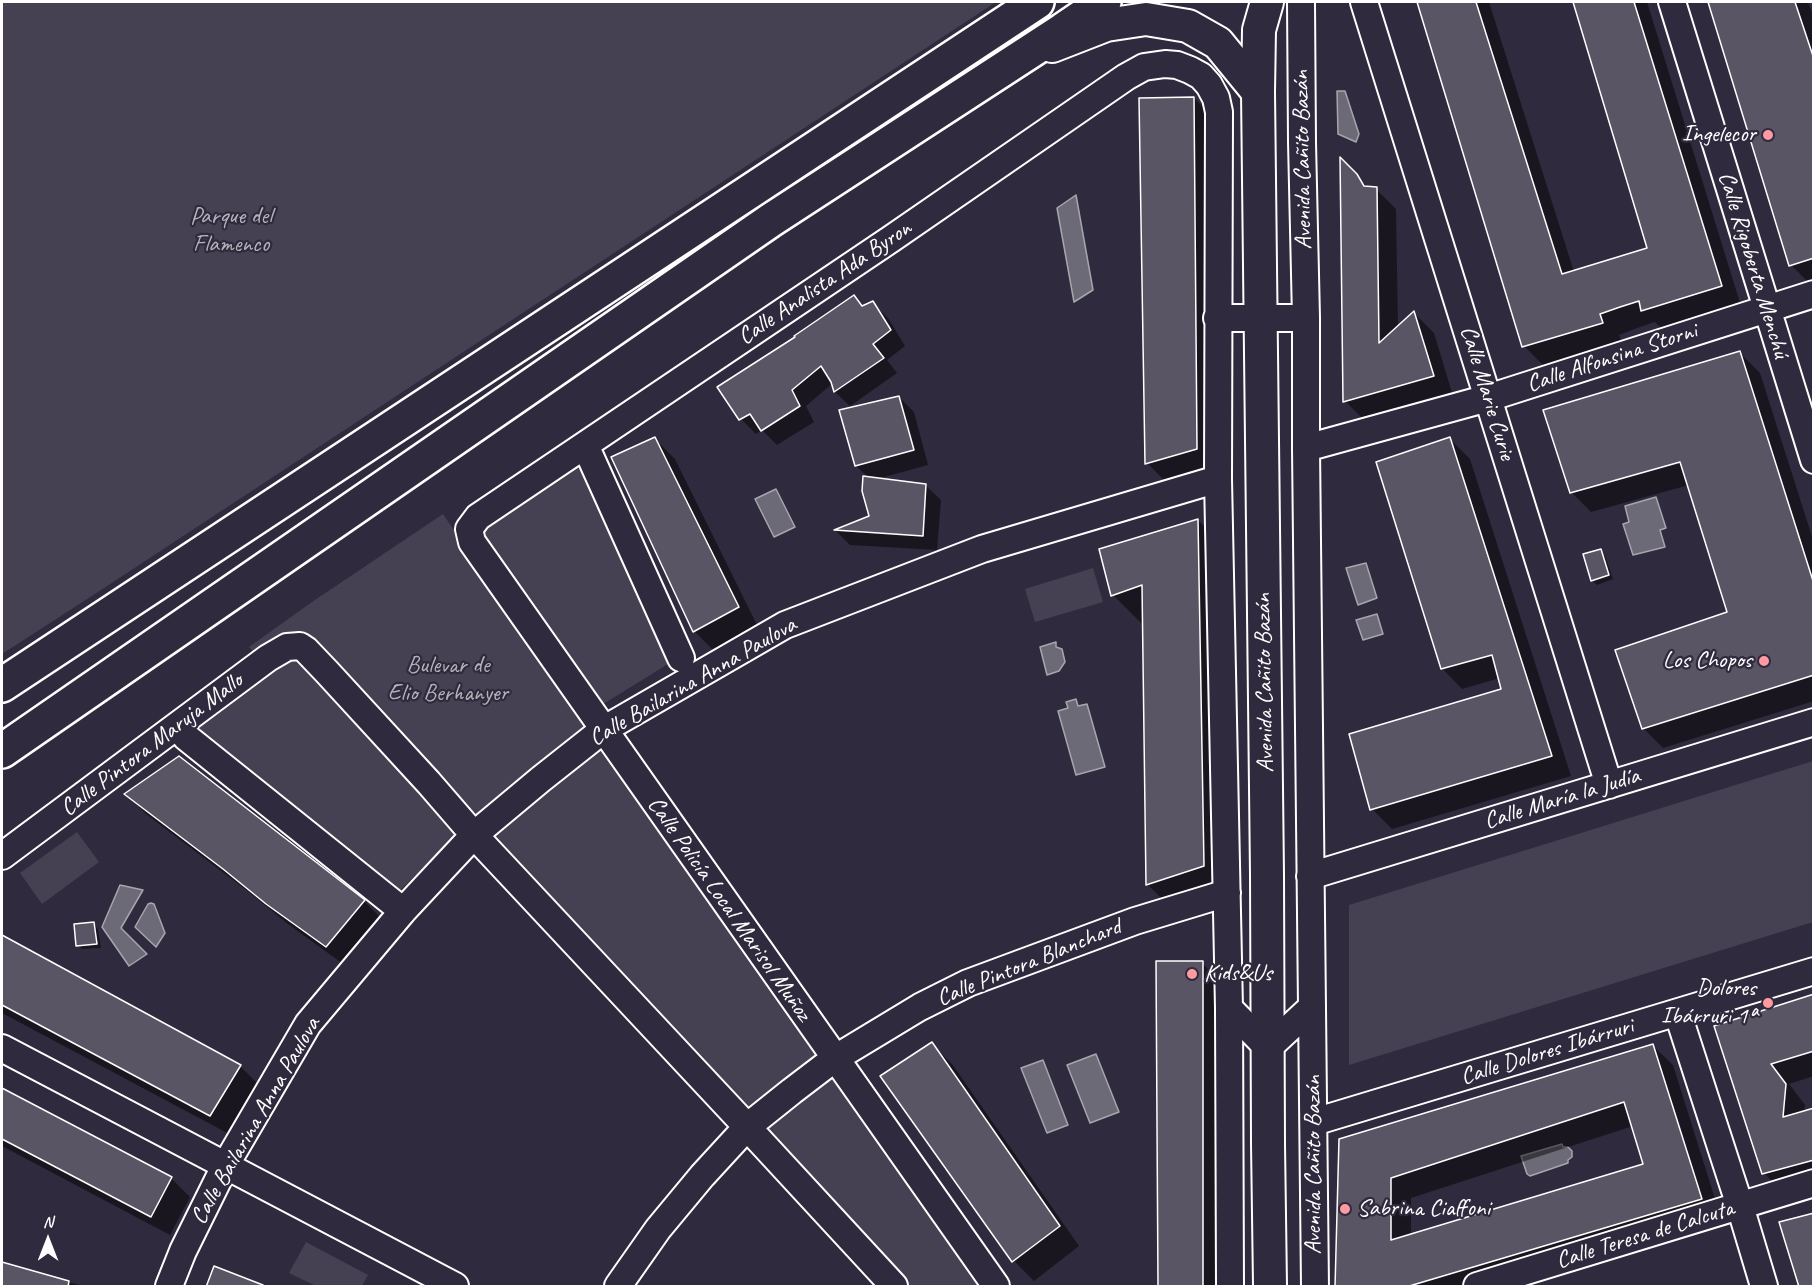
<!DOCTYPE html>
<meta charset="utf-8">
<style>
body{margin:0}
#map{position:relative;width:1815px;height:1288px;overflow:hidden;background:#2f2a3d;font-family:Caveat,sans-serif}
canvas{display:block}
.frame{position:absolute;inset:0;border:3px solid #fff;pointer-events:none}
.north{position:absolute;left:18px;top:1210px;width:60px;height:60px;-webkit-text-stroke:4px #2f2a3d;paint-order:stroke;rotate:0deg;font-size:16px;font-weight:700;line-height:24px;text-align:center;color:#fff}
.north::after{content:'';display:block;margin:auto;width:21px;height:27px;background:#fff;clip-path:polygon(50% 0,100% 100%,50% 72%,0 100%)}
</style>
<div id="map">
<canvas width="1815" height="1288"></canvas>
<div class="frame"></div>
<div class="north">N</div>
</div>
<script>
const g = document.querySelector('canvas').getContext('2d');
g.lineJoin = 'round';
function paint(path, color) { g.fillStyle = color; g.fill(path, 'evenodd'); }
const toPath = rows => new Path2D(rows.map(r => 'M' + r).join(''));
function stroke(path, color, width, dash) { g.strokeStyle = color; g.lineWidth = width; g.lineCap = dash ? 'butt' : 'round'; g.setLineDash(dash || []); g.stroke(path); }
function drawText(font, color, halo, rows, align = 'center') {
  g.font = font + ' Caveat,sans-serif'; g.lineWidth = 4.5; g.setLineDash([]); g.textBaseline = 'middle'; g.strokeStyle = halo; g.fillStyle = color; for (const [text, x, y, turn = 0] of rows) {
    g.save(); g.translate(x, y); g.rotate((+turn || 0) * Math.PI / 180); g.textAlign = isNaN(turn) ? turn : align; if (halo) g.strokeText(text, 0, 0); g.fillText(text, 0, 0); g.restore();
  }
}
const green = toPath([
 [2,2,996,2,101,590,2,654],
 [583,457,676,659,584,716,982,1286,904,1286,474,818,394,896,184,730,268,669,249,647,312,602,443,514,460,539],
 [1093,568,1103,602,1035,622,1025,589],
 [1813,761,1813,922,1349,1065,1349,905],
 [77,832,99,862,42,904,20,873],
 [306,1242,368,1275,362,1286,316,1286,289,1273]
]);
const water = toPath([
 [1337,91,1345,91,1359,134,1356,142,1338,134,1337,91],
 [1076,195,1093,290,1074,302,1057,208,1076,195],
 [776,489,795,527,774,537,755,499,776,489],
 [1656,497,1666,528,1660,530,1665,547,1633,555,1623,524,1629,522,1625,506,1656,497],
 [1366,563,1377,598,1358,605,1346,568,1366,563],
 [1377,614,1383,634,1363,640,1356,620,1377,614],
 [1056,642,1056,647,1062,649,1065,662,1059,671,1047,675,1040,647,1056,642],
 [1076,699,1078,706,1087,704,1105,767,1076,775,1058,711,1068,708,1066,702,1076,699],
 [120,885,143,890,121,928,147,954,129,966,102,927,120,885],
 [151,903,154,904,165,933,156,947,135,927,148,904,151,903],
 [1096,1054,1119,1112,1090,1123,1067,1065,1096,1054],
 [1043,1060,1068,1125,1047,1133,1021,1068,1043,1060],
 [1562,1144,1563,1147,1568,1147,1572,1151,1572,1157,1568,1160,1568,1163,1530,1176,1527,1174,1521,1156,1562,1144]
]);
const shadow = toPath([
 [1419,2,1489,2,1574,272,1649,249,1575,2,1647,2,1741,306,1663,330,1655,322,1640,327,1619,335,1622,343,1544,366,1524,346],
 [1709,2,1808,2,1814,18,1814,284,1811,285,1791,265],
 [1194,98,1223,127,1226,478,1176,492,1147,463],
 [1342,161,1368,188,1376,189,1396,209,1398,328,1414,313,1434,333,1453,396,1365,421,1345,401],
 [853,297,863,307,872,303,888,318,905,346,887,360,897,373,850,406,835,392,833,383,806,406,814,422,777,445,762,430,756,434,741,419,797,338],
 [1740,353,1760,373,1814,543,1814,701,1663,748,1643,728,1729,613,1689,485,1591,512,1571,492],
 [1687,458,1688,461,1581,491,1581,488],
 [899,397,914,412,928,465,877,479,925,485,941,500,937,550,850,545,836,531,871,516,869,478,856,466],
 [655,439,675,459,758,627,714,651,694,631],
 [1450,439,1470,459,1571,776,1392,829,1372,809,1503,690,1500,678,1462,689,1442,668],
 [1198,520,1227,549,1232,895,1176,913,1147,884,1144,623,1142,624,1113,595],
 [1601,551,1605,556,1613,579,1597,585,1592,580],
 [126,794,364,901,384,921,346,966,288,924,245,889,146,814],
 [94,924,98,929,101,948,82,949,77,945],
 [2,937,240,1066,260,1086,231,1135,2,1013],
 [1202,963,1231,992,1232,1286,1160,1286],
 [1814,995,1814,1076,1789,1084,1805,1105,1804,1112,1814,1109,1814,1184,1783,1192,1764,1173,1716,1027],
 [932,1044,952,1064,1079,1246,1034,1281,1014,1261,883,1077],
 [1652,1045,1673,1065,1721,1218,1493,1286,1337,1286,1341,1140],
 [1633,1126,1645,1165,1411,1236,1411,1198],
 [2,1089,171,1178,190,1197,170,1235,2,1146],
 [2,1264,83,1286,2,1286]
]);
const building = toPath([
 [1417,2,1476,2,1562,274,1647,248,1573,2,1634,2,1722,286,1641,311,1639,301,1620,307,1600,314,1603,323,1522,347,1417,2],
 [1708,2,1795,2,1814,59,1814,258,1789,266,1708,2],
 [1194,97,1197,449,1145,464,1139,98,1194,97],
 [1340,157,1357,174,1364,186,1377,187,1379,343,1414,311,1434,376,1343,402,1340,157],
 [854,295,862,306,873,301,891,330,873,344,884,358,834,392,831,382,821,366,792,390,800,406,761,431,750,414,739,420,717,387,795,337,794,336,854,295],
 [1740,351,1814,584,1814,675,1642,729,1615,650,1727,612,1680,462,1570,493,1543,410,1740,351],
 [899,396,914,450,855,466,839,410,899,396],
 [655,437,739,607,693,632,611,457,655,437],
 [1450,437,1552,756,1370,810,1349,734,1501,689,1492,655,1441,669,1376,462,1450,437],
 [863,476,926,484,923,536,834,530,869,516,862,491,863,476],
 [1198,519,1204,866,1146,885,1142,585,1111,596,1099,549,1198,519],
 [1601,549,1609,575,1591,581,1583,554,1601,549],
 [179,756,365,900,326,947,266,904,223,869,124,794,179,756],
 [94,922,97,944,76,946,74,924,94,922],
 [2,935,241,1065,210,1116,2,1005,2,935],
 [1156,961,1203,961,1203,1287,1158,1287,1156,961],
 [1814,994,1814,1051,1771,1064,1786,1084,1783,1117,1814,1108,1814,1160,1762,1174,1714,1026,1814,994],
 [932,1042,1060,1226,1012,1262,880,1076,932,1042],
 [1653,1044,1702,1199,1406,1287,1335,1287,1339,1139,1653,1044],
 [1624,1102,1643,1164,1391,1240,1391,1178,1624,1102],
 [2,1088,172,1177,151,1217,2,1139,2,1088],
 [1814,1213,1814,1287,1799,1287,1779,1222,1814,1213],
 [2,1262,69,1281,68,1287,2,1287,2,1262],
 [214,1266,263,1285,263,1287,206,1287,214,1266]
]);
const minor = toPath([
 [1301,2,1302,142,1306,318,1306,448,1315,1286],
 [1364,2,1609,785],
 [1672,2,1814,460],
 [1217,318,1306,318],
 [1306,448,1488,398,1814,294],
 [590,456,681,658],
 [186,737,403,911],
 [2,856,268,658,287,647,300,646,306,650,327,672,429,783,474,835,737,1116,894,1286],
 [1310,876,1814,722],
 [1229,1008,1268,1048,1312,1007],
 [1678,1014,1740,1206,1764,1286],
 [2,1048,455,1286],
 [1314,1122,1814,971],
 [169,1286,183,1251,225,1166,308,1024,403,911,474,835,541,779,603,730,785,625,982,549,1218,479],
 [618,1286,658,1229,702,1176,747,1127,792,1091,834,1059,920,1007,968,983,1135,921,1227,893],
 [996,1286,472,542,469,529,478,517,891,239,1126,77,1144,67,1165,64,1177,65,1190,70,1201,76,1209,85,1216,98,1219,112,1218,479,1229,1008,1230,1286],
 [1477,1286,1814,1183]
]);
const major = toPath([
 [1267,2,1259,30,1258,92,1267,875,1268,1144,1270,1286],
 [1052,46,1106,25,1146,19,1188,26,1218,43,1258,92]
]);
const highway = toPath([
 [2,685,1037,2],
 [2,751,771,220,1063,30,1104,2]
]);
const markers = [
 [1768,135,6,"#ff9aa2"],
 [1764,661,6,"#ff9aa2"],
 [1192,974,6,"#ff9aa2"],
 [1768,1003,6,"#ff9aa2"],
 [1345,1209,6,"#ff9aa2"]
];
const poiNames = [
 ["Ingelecor",1756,135],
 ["Los Chopos",1752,661],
 ["Kids&Us",1204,974,"left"],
 ["Dolores",1756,989],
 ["Ibárruri 1ª",1756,1017],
 ["Sabrina Ciaffoni",1357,1209,"left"]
];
const streetNames = [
 ["Avenida Cañito Bazán",1303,160,-91],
 ["Calle Rigoberta Menchú",1753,265,73],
 ["Calle Analista Ada Byron",825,283,-34],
 ["Calle Alfonsina Storni",1612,358,-18],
 ["Calle Marie Curie",1487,393,73],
 ["Calle Bailarina Anna Paulova",693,682,-30],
 ["Avenida Cañito Bazán",1265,683,-91],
 ["Calle Pintora Maruja Mallo",152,745,-37],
 ["Calle María la Judía",1562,799,-17],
 ["Calle Policía Local Marisol Muñoz",729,909,55],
 ["Calle Pintora Blanchard",1029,963,-22],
 ["Calle Dolores Ibárruri",1547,1052,-17],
 ["Calle Bailarina Anna Paulova",256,1121,-60],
 ["Avenida Cañito Bazán",1314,1165,-90],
 ["Calle Teresa de Calcuta",1645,1235,-17]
];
const parkNames = [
 ["Parque del",231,217],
 ["Flamenco",231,245],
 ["Bulevar de",448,666],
 ["Elio Berhanyer",448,694]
];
paint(green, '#464152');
paint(water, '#6d6a77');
stroke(water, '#a7a6ad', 1.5);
paint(shadow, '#0007');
paint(building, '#595564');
stroke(building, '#fff', 1.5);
stroke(minor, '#fff', 30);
stroke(major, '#fff', 36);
stroke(highway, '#fff', 38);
stroke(minor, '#2f2a3d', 26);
stroke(major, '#2f2a3d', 32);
stroke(highway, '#2f2a3d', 33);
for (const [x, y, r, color] of markers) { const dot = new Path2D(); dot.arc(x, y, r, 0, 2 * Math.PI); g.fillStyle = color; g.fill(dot); stroke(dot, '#2f2a3d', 2); }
drawText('24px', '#fff', '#2f2a3d', poiNames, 'right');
drawText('24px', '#fff', '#2f2a3d', streetNames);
drawText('24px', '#b5b3ba', '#2f2a3d', parkNames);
</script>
